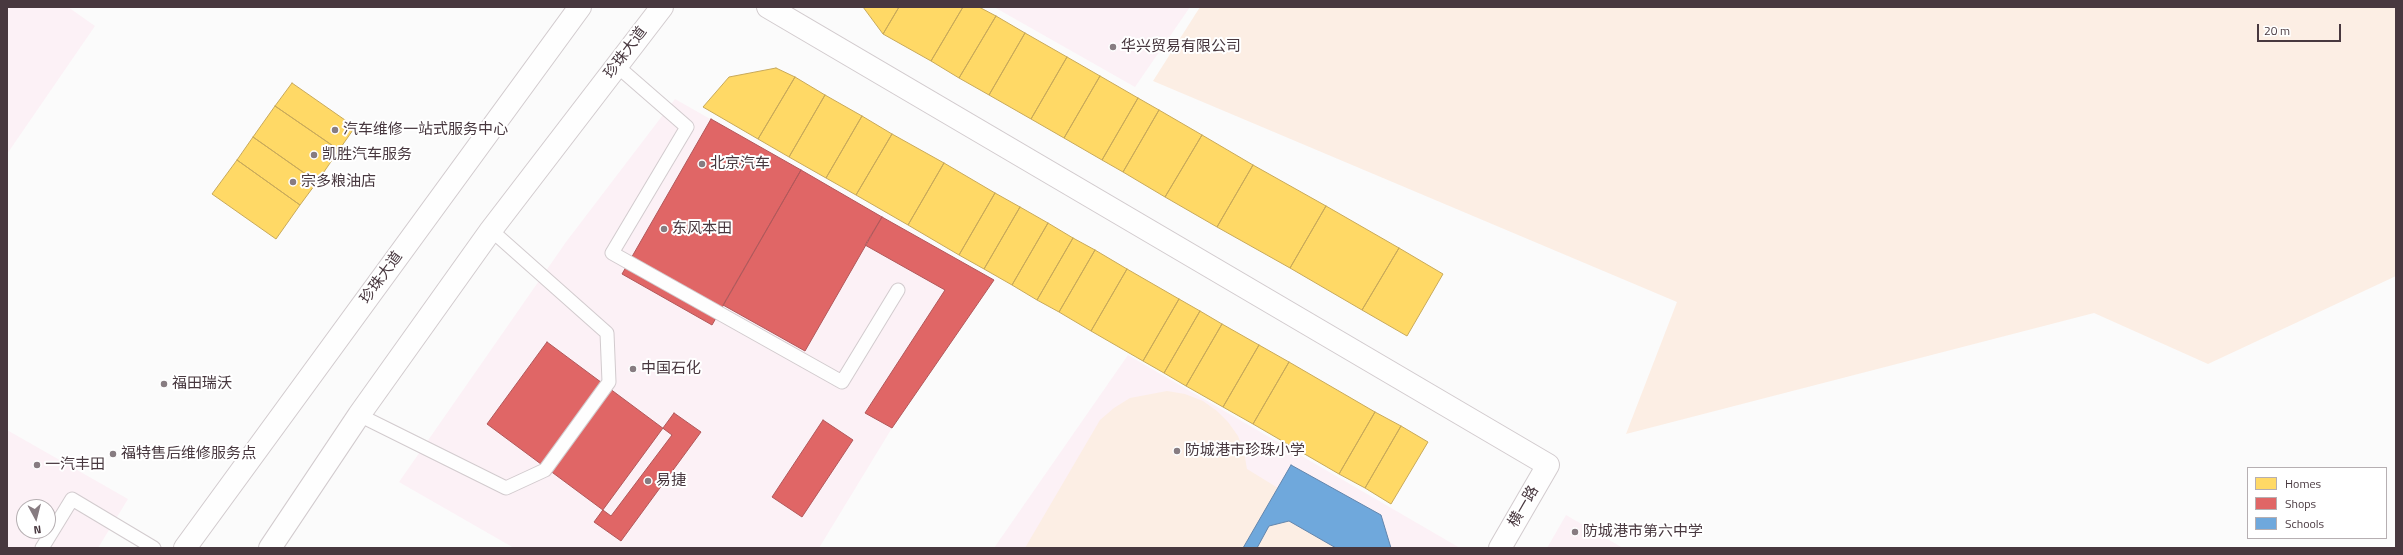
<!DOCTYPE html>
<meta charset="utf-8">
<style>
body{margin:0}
#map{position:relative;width:2403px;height:555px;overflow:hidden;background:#fbfbfb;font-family:"Titillium Web",sans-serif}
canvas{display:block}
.frame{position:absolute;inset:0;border:8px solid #48383f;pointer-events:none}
.legend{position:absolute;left:2247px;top:467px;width:140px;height:72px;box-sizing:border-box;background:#fff;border:1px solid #b6afb2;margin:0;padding:5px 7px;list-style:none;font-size:12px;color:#48383f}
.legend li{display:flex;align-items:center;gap:8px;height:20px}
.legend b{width:20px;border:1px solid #b6afb2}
.north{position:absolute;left:16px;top:499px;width:40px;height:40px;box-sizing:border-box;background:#fff;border:1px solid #b6afb2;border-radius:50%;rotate:173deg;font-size:11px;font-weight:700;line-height:16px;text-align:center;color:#48383f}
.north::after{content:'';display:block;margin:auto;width:14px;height:18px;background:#877c81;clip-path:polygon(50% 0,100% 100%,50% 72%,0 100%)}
.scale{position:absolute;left:2257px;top:24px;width:84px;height:18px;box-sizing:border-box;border:2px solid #48383f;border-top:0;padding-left:5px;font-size:12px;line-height:14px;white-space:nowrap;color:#48383f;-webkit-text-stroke:3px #fff;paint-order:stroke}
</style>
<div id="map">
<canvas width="2403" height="555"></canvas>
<div class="frame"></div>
<ul class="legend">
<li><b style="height:11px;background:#ffd966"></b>Homes</li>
<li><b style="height:11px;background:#e06666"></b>Shops</li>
<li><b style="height:11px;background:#6fa8dc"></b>Schools</li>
</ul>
<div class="north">N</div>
<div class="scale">20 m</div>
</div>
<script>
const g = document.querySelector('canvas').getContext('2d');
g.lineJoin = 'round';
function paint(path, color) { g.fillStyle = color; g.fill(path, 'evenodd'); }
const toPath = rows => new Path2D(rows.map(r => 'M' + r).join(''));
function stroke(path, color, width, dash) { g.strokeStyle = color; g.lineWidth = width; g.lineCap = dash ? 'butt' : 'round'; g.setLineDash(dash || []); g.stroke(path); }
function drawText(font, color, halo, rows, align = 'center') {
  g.font = font + ' "Titillium Web","Noto Sans SC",sans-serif'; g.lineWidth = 4; g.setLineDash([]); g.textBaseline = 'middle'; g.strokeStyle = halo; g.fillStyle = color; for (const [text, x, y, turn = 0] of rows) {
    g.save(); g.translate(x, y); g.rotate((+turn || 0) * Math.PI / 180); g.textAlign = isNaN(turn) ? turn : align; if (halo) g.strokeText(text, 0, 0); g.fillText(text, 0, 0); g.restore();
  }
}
const built = toPath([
 [7,7,68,7,95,26,7,154],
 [994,7,1190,7,1135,87],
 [675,99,994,280,892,428,819,548,514,548,399,482,566,242],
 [1128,355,1460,548,994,548],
 [7,430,128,499,98,548,7,548],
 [24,507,48,507,48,531,24,531],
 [1566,515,1623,548,1547,548]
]);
const green = toPath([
 [1200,7,2396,7,2396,276,2208,364,2094,313,1626,434,1677,302,1153,81],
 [1167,391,1185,394,1203,401,1217,411,1228,422,1238,436,1244,452,1247,469,1278,488,1243,548,1025,548,1100,420,1114,408,1130,398],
 [1289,521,1336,548,1257,548,1269,526]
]);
const homes = toPath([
 [863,7,899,7,883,34,863,7],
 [899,7,963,7,931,61,883,34,899,7],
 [963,7,979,7,996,16,959,78,931,61,963,7],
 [996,16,1025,33,989,95,959,78,996,16],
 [1025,33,1067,57,1031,119,989,95,1025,33],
 [1067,57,1100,76,1064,138,1031,119,1067,57],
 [776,68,795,77,758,139,703,107,729,77,776,68],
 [1100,76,1138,98,1102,160,1064,138,1100,76],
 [795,77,825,95,789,157,758,139,795,77],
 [292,83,355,127,339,150,275,106,292,83],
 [825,95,862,116,826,178,789,157,825,95],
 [1138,98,1159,110,1123,172,1102,160,1138,98],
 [275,106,339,150,317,182,253,137,275,106],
 [1159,110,1202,135,1165,197,1123,172,1159,110],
 [862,116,892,134,856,195,826,178,862,116],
 [892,134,944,163,908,225,856,195,892,134],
 [1202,135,1253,165,1217,227,1165,197,1202,135],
 [253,137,317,182,300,205,237,160,253,137],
 [237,160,300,205,276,239,212,194,237,160],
 [944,163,995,193,959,255,908,225,944,163],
 [1253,165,1326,206,1290,268,1217,227,1253,165],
 [995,193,1020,207,984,269,959,255,995,193],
 [1326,206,1399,248,1362,310,1290,268,1326,206],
 [1020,207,1048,223,1012,285,984,269,1020,207],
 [1048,223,1073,238,1037,300,1012,285,1048,223],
 [1073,238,1095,250,1059,312,1037,300,1073,238],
 [1399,248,1443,274,1407,336,1362,310,1399,248],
 [1095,250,1127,269,1091,331,1059,312,1095,250],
 [1127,269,1179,299,1143,361,1091,331,1127,269],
 [1179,299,1200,311,1164,373,1143,361,1179,299],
 [1200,311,1222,324,1186,386,1164,373,1200,311],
 [1222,324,1259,345,1223,407,1186,386,1222,324],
 [1259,345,1289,362,1253,424,1223,407,1259,345],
 [1289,362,1375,412,1339,474,1253,424,1289,362],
 [1375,412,1401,426,1365,488,1339,474,1375,412],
 [1401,426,1428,442,1391,504,1365,488,1401,426]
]);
const shops = toPath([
 [711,119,801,170,712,325,622,274,711,119],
 [801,170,882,217,805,351,723,305,801,170],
 [882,217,994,280,892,428,865,413,945,290,865,245,882,217],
 [547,342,672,435,611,516,487,424,547,342],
 [674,413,701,432,621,541,594,522,674,413],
 [823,420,853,440,802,517,772,497,823,420]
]);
const schools = toPath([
 [1291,465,1381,515,1391,548,1336,548,1289,521,1269,526,1257,548,1243,548,1291,465]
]);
const service = toPath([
 [617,66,687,127,612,253,842,382,898,290],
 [359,415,506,488,545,470,609,382,607,333,491,230],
 [42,548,72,499,154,548]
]);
const minor = toPath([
 [768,7,1548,465,1500,548]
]);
const primary = toPath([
 [185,548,580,7],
 [270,548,359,415,491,230,662,7]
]);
const markers = [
 [1113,47,4,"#877c81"],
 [335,130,4,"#877c81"],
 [314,155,4,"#877c81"],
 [702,164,4,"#877c81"],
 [293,182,4,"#877c81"],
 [664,229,4,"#877c81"],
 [633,369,4,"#877c81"],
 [164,384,4,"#877c81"],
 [1177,451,4,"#877c81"],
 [113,454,4,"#877c81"],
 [37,465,4,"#877c81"],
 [648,481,4,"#877c81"],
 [1575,532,4,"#877c81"]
];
const poiNames = [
 ["华兴贸易有限公司",1121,47],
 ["汽车维修一站式服务中心",343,130],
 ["凯胜汽车服务",322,155],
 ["北京汽车",710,164],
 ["宗多粮油店",301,182],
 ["东风本田",672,229],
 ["中国石化",641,369],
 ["福田瑞沃",172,384],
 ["防城港市珍珠小学",1185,451],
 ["福特售后维修服务点",121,454],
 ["一汽丰田",45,465],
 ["易捷",656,481],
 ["防城港市第六中学",1583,532]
];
const streetNames = [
 ["珍珠大道",626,53,-53],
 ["珍珠大道",382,278,-54],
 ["横一路",1524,507,-60]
];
paint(built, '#fcf1f6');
paint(green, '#fceee4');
paint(homes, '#ffd966');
stroke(homes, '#c8a95a', 1);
paint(shops, '#e06666');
stroke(shops, '#b2585a', 1);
paint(schools, '#6fa8dc');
stroke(schools, '#6386ad', 1);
stroke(service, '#d2cbce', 15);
stroke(minor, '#d2cbce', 24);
stroke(primary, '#d2cbce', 24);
stroke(service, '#fefefe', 13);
stroke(minor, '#fefefe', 22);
stroke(primary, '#fefefe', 22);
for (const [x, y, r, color] of markers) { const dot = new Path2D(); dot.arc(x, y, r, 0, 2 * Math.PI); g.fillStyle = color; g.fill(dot); stroke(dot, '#fff', 1.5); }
drawText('15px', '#48383f', '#fff', poiNames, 'left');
drawText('15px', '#48383f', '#fff', streetNames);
</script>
